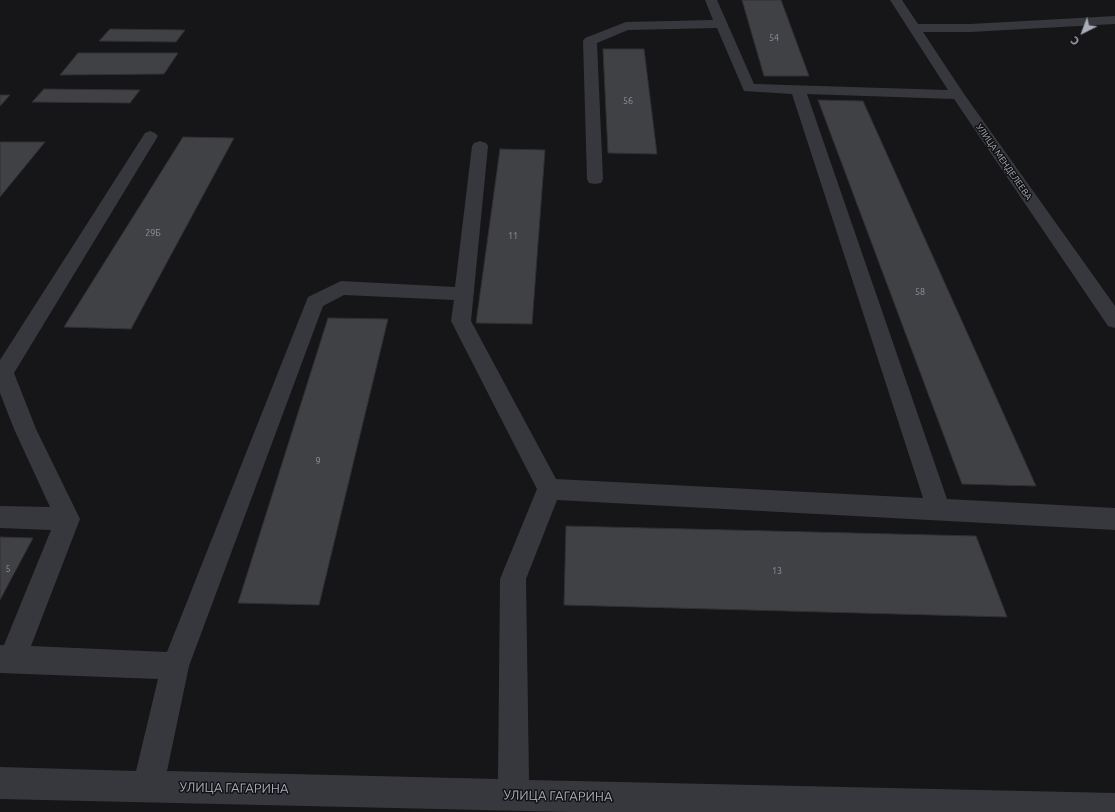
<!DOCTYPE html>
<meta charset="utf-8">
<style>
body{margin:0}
#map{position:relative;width:1115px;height:812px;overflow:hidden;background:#161618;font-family:Ubuntu,sans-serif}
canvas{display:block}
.north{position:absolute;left:1063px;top:12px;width:40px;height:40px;-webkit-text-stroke:3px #111113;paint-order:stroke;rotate:222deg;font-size:11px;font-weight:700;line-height:16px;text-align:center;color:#a8adb8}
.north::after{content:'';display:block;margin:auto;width:14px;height:18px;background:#a8adb8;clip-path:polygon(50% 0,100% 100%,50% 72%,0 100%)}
</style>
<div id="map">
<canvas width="1115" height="812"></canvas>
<div class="north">С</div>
</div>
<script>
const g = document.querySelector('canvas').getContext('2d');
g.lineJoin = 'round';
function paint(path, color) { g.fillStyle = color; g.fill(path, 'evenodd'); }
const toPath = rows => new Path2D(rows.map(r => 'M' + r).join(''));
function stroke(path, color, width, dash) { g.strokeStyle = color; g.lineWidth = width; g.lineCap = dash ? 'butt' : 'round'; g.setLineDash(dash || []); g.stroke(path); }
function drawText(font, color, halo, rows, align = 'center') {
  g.font = font + ' Ubuntu,sans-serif'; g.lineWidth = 3; g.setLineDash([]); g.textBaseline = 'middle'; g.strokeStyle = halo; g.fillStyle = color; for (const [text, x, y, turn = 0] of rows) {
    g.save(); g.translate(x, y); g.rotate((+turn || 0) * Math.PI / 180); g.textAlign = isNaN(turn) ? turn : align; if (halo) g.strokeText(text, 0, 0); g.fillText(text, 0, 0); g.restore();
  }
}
const building = toPath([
 [742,0,781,0,809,76,764,76,742,0],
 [110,29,185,30,176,42,99,41,110,29],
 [603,49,644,49,657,154,608,153,603,49],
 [78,53,178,53,164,74,60,75,78,53],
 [44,89,140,90,130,103,32,102,44,89],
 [0,95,10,95,0,106,0,95],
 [818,100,863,101,1036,486,962,484,818,100],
 [183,137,234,138,131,329,64,327,183,137],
 [0,142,45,142,0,197,0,142],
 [500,149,545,150,532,324,476,323,500,149],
 [328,318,388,319,319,605,238,603,328,318],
 [566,526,976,536,1007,617,564,605,566,526],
 [0,537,33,538,0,600,0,537]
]);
const minor = toPath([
 [705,0,717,0,754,84,948,90,890,0,902,0,918,24,970,24,1115,16,1115,24,970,32,923,32,964,94,1115,306,1115,328,1108,326,954,99,807,94,947,499,1115,508,1115,530,557,500,526,579,529,780,1115,793,1115,812,569,812,0,799,0,767,136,771,158,679,0,673,0,645,4,645,51,530,0,528,0,506,50,507,14,429,0,393,0,360,145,133,150,131,155,133,158,136,14,373,36,429,80,519,31,646,167,652,308,297,341,281,455,287,472,146,474,143,480,141,486,143,488,146,471,321,556,479,923,498,792,94,744,91,717,28,628,30,597,43,603,179,601,183,595,184,589,183,587,179,583,41,585,38,626,22,713,20,705,0],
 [344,295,454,300,451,321,537,489,500,579,498,779,167,771,189,666,323,306,344,295]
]);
const numberNames = [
 ["54",774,38],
 ["56",628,101],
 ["29Б",153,233],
 ["11",513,236],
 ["58",920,292],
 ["9",318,461],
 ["5",8,569],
 ["13",777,571]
];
const farStreetnames = [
 ["УЛИЦА МЕНДЕЛЕЕВА",1004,162,55]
];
const nearStreetnames = [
 ["УЛИЦА ГАГАРИНА",234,788,1],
 ["УЛИЦА ГАГАРИНА",558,796,1]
];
paint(building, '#404145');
stroke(building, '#303034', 1);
paint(minor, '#37383d');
drawText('9px', '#8e929b', null, numberNames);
drawText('9px', '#a8adb8', '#111113', farStreetnames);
drawText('13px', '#a8adb8', '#111113', nearStreetnames);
</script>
